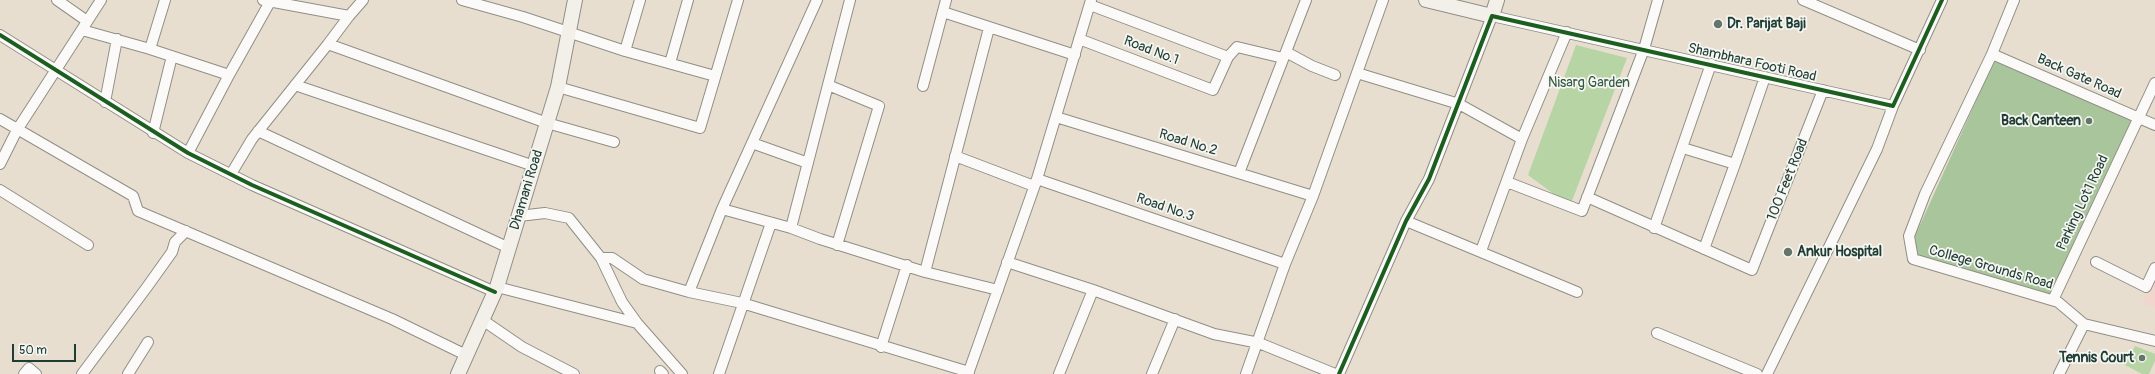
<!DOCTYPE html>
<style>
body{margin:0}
#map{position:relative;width:2155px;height:374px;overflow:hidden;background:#e8ded0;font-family:Pangolin,sans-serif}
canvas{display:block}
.scale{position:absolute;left:12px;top:344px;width:64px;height:18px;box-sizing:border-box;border:2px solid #1f3d34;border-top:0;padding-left:5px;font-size:12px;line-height:14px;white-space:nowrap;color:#1f3d34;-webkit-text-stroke:3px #f6f6f2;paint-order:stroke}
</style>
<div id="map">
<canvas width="2155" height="374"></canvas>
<div class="scale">50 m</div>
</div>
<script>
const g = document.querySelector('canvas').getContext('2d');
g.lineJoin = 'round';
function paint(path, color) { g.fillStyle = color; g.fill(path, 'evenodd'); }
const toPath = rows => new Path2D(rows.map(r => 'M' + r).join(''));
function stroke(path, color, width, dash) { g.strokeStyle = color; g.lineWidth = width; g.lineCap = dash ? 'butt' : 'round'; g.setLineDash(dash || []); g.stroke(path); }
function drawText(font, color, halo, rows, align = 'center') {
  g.font = font + ' Pangolin,sans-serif'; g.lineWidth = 3.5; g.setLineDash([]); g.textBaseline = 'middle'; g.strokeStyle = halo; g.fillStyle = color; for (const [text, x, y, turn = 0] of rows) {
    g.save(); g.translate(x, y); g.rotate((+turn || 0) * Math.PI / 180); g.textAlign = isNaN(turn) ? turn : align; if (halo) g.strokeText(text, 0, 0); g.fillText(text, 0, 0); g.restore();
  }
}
const built = toPath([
 [2155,277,2155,308,2142,303]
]);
const green = toPath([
 [1576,45,1627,58,1570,206,1528,175],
 [2135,346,2155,354,2155,361,2149,374,2142,374,2125,365]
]);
const forest = toPath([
 [1994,61,2132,121,2050,294,1917,255,1915,236]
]);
const street = toPath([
 [57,0,87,21],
 [263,0,349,16,328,44,547,123,614,142],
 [462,0,523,17,625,51,715,76],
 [1803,0,1920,50],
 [2014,0,1992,54,1925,194,1909,236,1913,259,2058,302,2084,324,2155,341],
 [1090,5,1228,57,1237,47,1283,58],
 [943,12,1075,55],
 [349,16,363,0],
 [82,30,150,49,229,75],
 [0,35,188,153,252,185,495,292],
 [1079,39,1213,90,1228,57],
 [150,49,165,0],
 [625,51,640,0],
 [1286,52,1312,66,1335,75],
 [1992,54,2155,125],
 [670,63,688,0],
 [1357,73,1459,104,1522,139],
 [295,85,534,166],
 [828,85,879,106,837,245],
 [923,86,946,0],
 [558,87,700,128,738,0],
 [105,102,117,39],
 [1056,117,1313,196],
 [0,119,133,196,138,211,392,319,466,355],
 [258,131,509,248],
 [153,133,172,56],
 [752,143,808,163],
 [1683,148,1735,164,1765,77],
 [188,153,229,75,271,0],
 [955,156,1034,186],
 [0,164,17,130,101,0],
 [1239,173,1306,0],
 [231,174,252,139,328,44],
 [1037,179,1285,264],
 [1507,182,1582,211,1644,49,1658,0],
 [0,190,88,245],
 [1587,197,1752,270,1823,90],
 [722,209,791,228,820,239,925,272,998,290],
 [519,216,545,213,569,218,601,258,622,302,637,323,682,374],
 [1406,221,1577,292],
 [791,228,850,0],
 [1654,228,1711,64],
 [1704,249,1735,164],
 [1481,251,1522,139,1567,32],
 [601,258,612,258,643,279,689,292,742,303,969,372],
 [1007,262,1093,290,1214,334,1259,343,1335,374],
 [2096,262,2146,287,2155,268],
 [925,272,989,28],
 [497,287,637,323],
 [689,292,722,209,817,0],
 [2053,300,2155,83],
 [484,321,522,347,574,374],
 [1657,333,1757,374],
 [881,347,907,265],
 [660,371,663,374],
 [24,374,29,368,36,374],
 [82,374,147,287,172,252,175,242,186,231],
 [128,374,148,342],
 [719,374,771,223],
 [968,374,1037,179,1091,0],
 [1059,374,1093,290],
 [1152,374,1175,319],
 [1246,374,1285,264,1313,196,1383,0],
 [1339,374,1406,221,1429,179,1492,16,1893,106,1942,0],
 [1767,374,1877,149,1893,106],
 [2059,374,2084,324]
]);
const secondary = toPath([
 [1426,0,1492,16,1497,0],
 [458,374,497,287,558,87,575,0]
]);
const cycleway = toPath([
 [0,35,188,153,252,185,495,292],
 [1339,374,1406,221,1429,179,1492,16,1893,106,1942,0]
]);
const markers = [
 [1718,24,5,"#65756b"],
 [2089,121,4,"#65756b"],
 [1788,252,5,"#65756b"],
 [2142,358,4,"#65756b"]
];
const poiNames = [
 ["Dr. Parijat Baji",1727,24],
 ["Back Canteen",2081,121,"right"],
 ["Ankur Hospital",1797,252],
 ["Tennis Court",2134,358,"right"]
];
const streetNames = [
 ["Road No.1",1151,51,21],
 ["Shambhara Footi Road",1752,63,13],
 ["Back Gate Road",2079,77,24],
 ["Road No.2",1188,143,17],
 ["100 Feet Road",1788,180,-68],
 ["Dhamani Road",527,190,-73],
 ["Parking Lot1 Road",2083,203,-65],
 ["Road No.3",1165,208,19],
 ["College Grounds Road",1991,268,16]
];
const parkNames = [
 ["Nisarg Garden",1589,83]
];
paint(built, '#f0d6cd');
paint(green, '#b7d4a5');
paint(forest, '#a8c59b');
stroke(street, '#8f8f86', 12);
stroke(secondary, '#8f8f86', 16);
stroke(street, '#fcfaf8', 10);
stroke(secondary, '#f3f0ea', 14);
stroke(cycleway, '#1b5e20', 4);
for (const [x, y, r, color] of markers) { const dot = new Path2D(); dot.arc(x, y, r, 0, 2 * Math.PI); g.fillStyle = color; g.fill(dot); stroke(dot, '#f6f6f2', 1.5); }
drawText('bold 14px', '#1f3d34', '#f6f6f2', poiNames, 'left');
drawText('14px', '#1f3d34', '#f6f6f2', streetNames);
drawText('14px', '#355a44', '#f6f6f2', parkNames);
</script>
